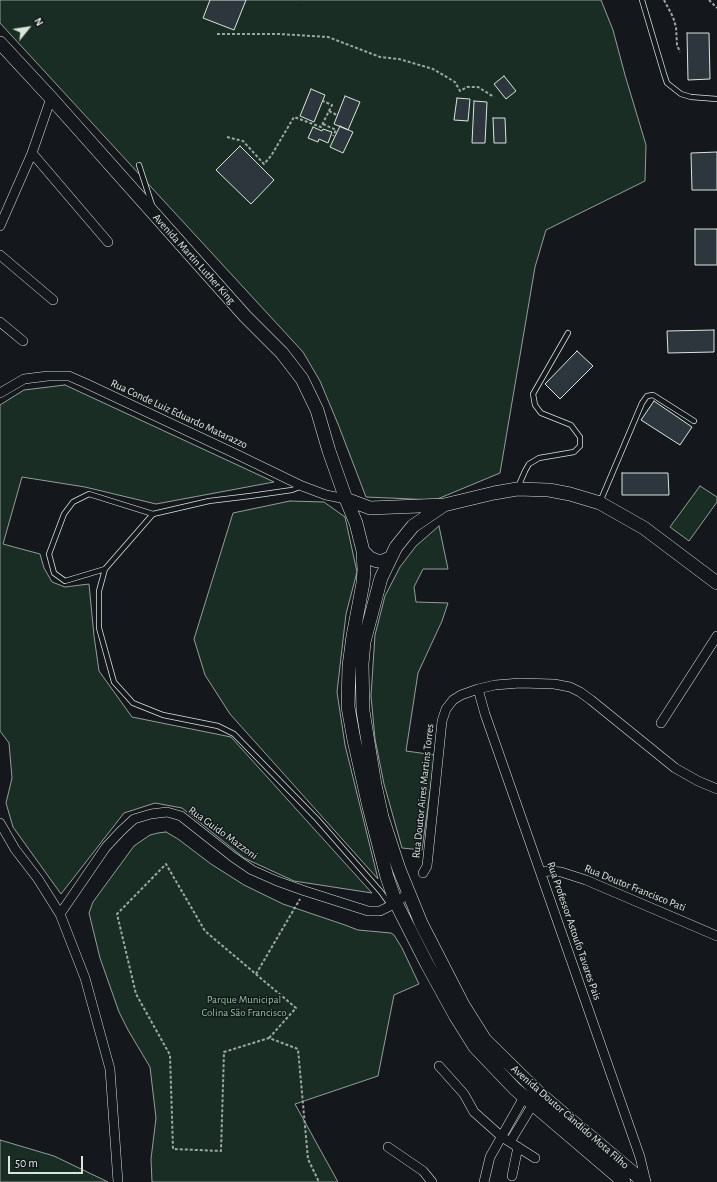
<!DOCTYPE html>
<meta charset="utf-8">
<style>
body{margin:0}
#map{position:relative;width:717px;height:1182px;overflow:hidden;background:#14181c;font-family:"Alegreya Sans",sans-serif}
canvas{display:block}
.north{position:absolute;left:8px;top:8px;width:40px;height:40px;-webkit-text-stroke:3px #14181c;paint-order:stroke;rotate:60deg;font-size:11px;font-weight:700;line-height:16px;text-align:center;color:#d8e6dc}
.north::after{content:'';display:block;margin:auto;width:14px;height:18px;background:#d8e6dc;clip-path:polygon(50% 0,100% 100%,50% 72%,0 100%)}
.scale{position:absolute;left:8px;top:1156px;width:75px;height:18px;box-sizing:border-box;border:2px solid #d8e6dc;border-top:0;padding-left:5px;font-size:12px;line-height:14px;white-space:nowrap;color:#d8e6dc;-webkit-text-stroke:3px #14181c;paint-order:stroke}
</style>
<div id="map">
<canvas width="717" height="1182"></canvas>
<div class="north">N</div>
<div class="scale">50 m</div>
</div>
<script>
const g = document.querySelector('canvas').getContext('2d');
g.lineJoin = 'round';
function paint(path, color) { g.fillStyle = color; g.fill(path, 'evenodd'); }
const toPath = rows => new Path2D(rows.map(r => 'M' + r).join(''));
function stroke(path, color, width, dash) { g.strokeStyle = color; g.lineWidth = width; g.lineCap = dash ? 'butt' : 'round'; g.setLineDash(dash || []); g.stroke(path); }
function drawText(font, color, halo, rows, align = 'center') {
  g.font = font + ' "Alegreya Sans",sans-serif'; g.lineWidth = 3; g.setLineDash([]); g.textBaseline = 'middle'; g.strokeStyle = halo; g.fillStyle = color; for (const [text, x, y, turn = 0] of rows) {
    g.save(); g.translate(x, y); g.rotate((+turn || 0) * Math.PI / 180); g.textAlign = isNaN(turn) ? turn : align; if (halo) g.strokeText(text, 0, 0); g.fillText(text, 0, 0); g.restore();
  }
}
const green = toPath([
 [0,0,601,0,613,30,625,75,646,145,645,181,546,230,535,267,500,473,435,500,366,497,338,424,320,381,303,352,0,23,0,0],
 [65,385,274,482,156,504,85,487,22,477,3,544,40,554,44,568,52,582,65,587,89,584,94,636,99,671,132,717,231,737,372,893,294,881,244,858,182,808,155,803,124,813,61,894,13,827,6,803,12,778,9,743,0,731,0,405,24,390,65,385],
 [700,486,717,497,717,502,689,541,670,527,700,486],
 [290,501,324,502,345,517,357,572,346,614,337,692,345,745,378,879,230,714,205,675,194,639,233,513,290,501],
 [439,526,448,569,423,569,414,587,416,602,448,603,442,621,418,673,406,751,435,755,422,850,402,848,384,784,375,739,371,696,375,635,385,596,400,567,416,546,439,526],
 [166,832,178,839,211,864,244,885,283,904,345,925,358,930,391,933,394,935,402,948,419,984,394,995,378,1076,295,1104,338,1182,152,1182,151,1159,156,1118,150,1067,128,1030,119,1012,100,958,89,913,93,902,134,846,150,835,158,833,166,832],
 [0,1140,54,1156,108,1182,0,1182,0,1140]
]);
const building = toPath([
 [210,0,246,0,234,30,203,18,210,0],
 [687,33,709,33,710,79,688,80,687,33],
 [504,76,516,91,506,99,494,84,504,76],
 [311,89,325,95,314,122,300,116,311,89],
 [345,96,360,102,348,130,334,124,345,96],
 [457,98,470,99,468,121,454,120,457,98],
 [474,101,487,102,485,143,472,143,474,101],
 [493,118,505,118,506,143,494,143,493,118],
 [340,126,353,132,343,153,330,147,340,126],
 [313,127,322,131,323,129,332,132,328,143,319,139,318,142,308,138,313,127],
 [240,146,274,180,251,204,216,170,240,146],
 [717,152,717,190,692,190,691,153,717,152],
 [695,229,717,229,717,265,695,265,695,229],
 [714,330,714,352,668,353,667,331,714,330],
 [577,351,593,366,560,399,545,384,577,351],
 [654,401,692,427,680,445,641,420,654,401],
 [622,473,668,473,669,495,622,495,622,473]
]);
const path = toPath([
 [664,0,673,17,676,27,677,45,680,52],
 [709,0,717,8],
 [217,34,279,34,328,37,380,57,399,59,433,69,455,82,460,91,467,87,478,87,494,97],
 [329,111,337,115],
 [323,124,336,130,333,136],
 [227,137,243,141,264,164,271,156,294,117,321,127,332,105,323,101],
 [256,974,300,899],
 [269,1038,296,1008,205,931,166,864,117,914,136,994,170,1055,173,1149,221,1151,224,1052,269,1038,298,1049,308,1159,319,1182]
]);
const service = toPath([
 [642,0,664,74,667,83,681,94,691,97,717,99],
 [139,165,152,205],
 [302,486,292,490,250,496,209,501,153,514,105,569,99,591,99,628,114,682,133,703,163,715,218,726,234,734,317,819,381,892,391,906],
 [518,487,525,471,529,464,539,458,574,452,580,446,580,437,571,425,541,413,535,405,533,394,568,333],
 [600,502,642,403,647,396,653,395,694,421],
 [105,569,65,581,54,573,49,554,64,514,73,502,89,494,153,514]
]);
const minor = toPath([
 [32,153,108,242],
 [0,226,32,153,51,98],
 [0,255,53,300],
 [0,322,23,341],
 [0,393,24,379,48,376,69,376,85,383,236,454,302,486,326,495,346,499],
 [478,689,485,714,640,1157,646,1182],
 [661,723,717,636],
 [0,823,15,849,38,879,60,914,85,978,110,1069,118,1182],
 [542,872,550,871,561,872,586,880,717,936],
 [423,873,427,866,442,721,446,709,453,700,461,695,478,689,495,685,520,683,554,684,570,687,580,692,591,700,675,768,698,781,717,789],
 [60,914,106,847,121,831,134,819,151,814,167,812,181,816,233,857,252,870,277,881,305,891,368,911,380,911,396,903,408,893],
 [439,1066,464,1094,474,1112,502,1137,535,1158],
 [510,1142,533,1104],
 [388,1147,423,1171,432,1182],
 [512,1176,518,1147],
 [484,1182,490,1157,524,1097]
]);
const secondary = toPath([
 [0,43,51,98,245,316,282,353,302,379,317,410,329,451,346,499,356,523,363,551,364,570,363,583,353,636,349,666,348,707,354,740,369,807,387,877,396,903,427,964,455,1015,475,1047,515,1089,624,1182],
 [346,499,370,508,444,505,494,493,517,489,549,490,570,494,600,503,644,528,717,583],
 [444,505,413,526,396,547,381,578,364,642,362,664,363,711,375,785,382,817,399,869,421,923,463,1005,485,1040,540,1094,644,1182],
 [363,551,370,558,377,561,383,561,390,558]
]);
const streetNames = [
 ["Avenida Martin Luther King",194,259,48],
 ["Rua Conde Luiz Eduardo Matarazzo",179,414,25],
 ["Rua Doutor Aires Martins Torres",423,791,-84],
 ["Rua Guido Mazzoni",223,833,36],
 ["Rua Doutor Francisco Pati",635,888,22],
 ["Rua Professor Astoufo Tavares Pais",574,931,71],
 ["Avenida Doutor Cândido Mota Filho",570,1117,41]
];
const parkNames = [
 ["Parque Municipal",244,1000],
 ["Colina São Francisco",244,1013]
];
paint(green, '#1a2d24');
stroke(green, '#939e99', 1);
paint(building, '#2c363c');
stroke(building, '#d8e6dc', 1);
stroke(service, '#d8e6dc', 6);
stroke(minor, '#d8e6dc', 10);
stroke(secondary, '#d8e6dc', 14);
stroke(path, '#9da8a2', 2, [3, 2]);
stroke(service, '#14181c', 4.5);
stroke(minor, '#14181c', 9);
stroke(secondary, '#14181c', 13);
drawText('11px', '#d8e6dc', '#14181c', streetNames);
drawText('11px', '#8ac095', '#14181c', parkNames);
</script>
